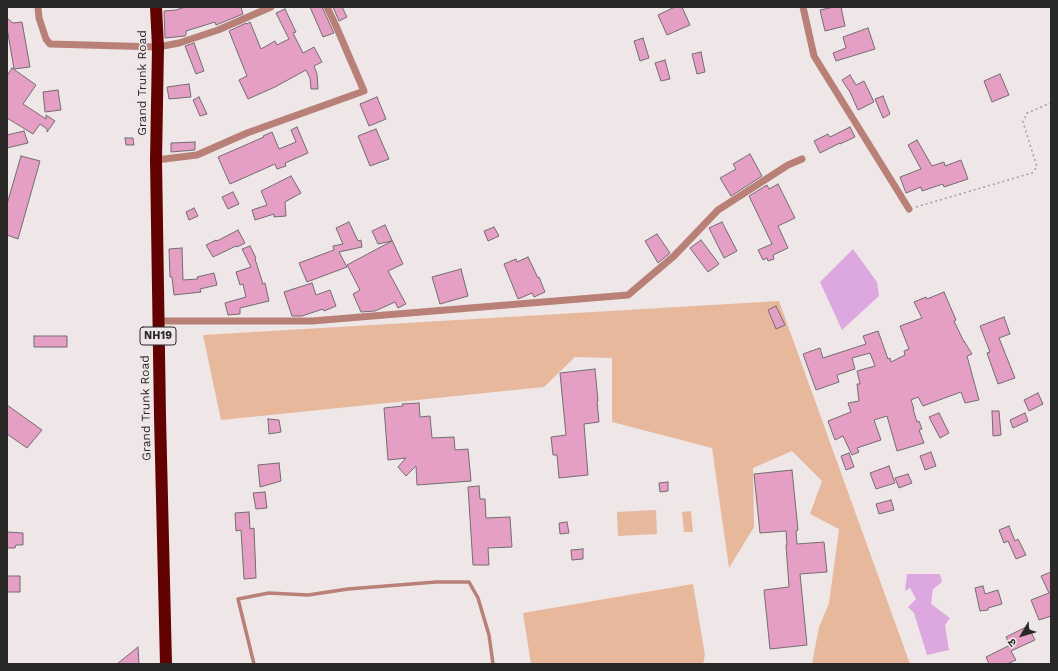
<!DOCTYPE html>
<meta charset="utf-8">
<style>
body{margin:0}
#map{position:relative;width:1058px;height:671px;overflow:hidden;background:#eee6e7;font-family:"Work Sans","Noto Sans Devanagari",sans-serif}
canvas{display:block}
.frame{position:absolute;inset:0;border:8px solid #2b2828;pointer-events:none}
.north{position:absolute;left:1002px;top:615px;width:40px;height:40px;-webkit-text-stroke:3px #eee6e7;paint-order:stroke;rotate:232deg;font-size:11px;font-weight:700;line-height:16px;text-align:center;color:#2b2828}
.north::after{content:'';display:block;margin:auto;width:14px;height:18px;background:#2b2828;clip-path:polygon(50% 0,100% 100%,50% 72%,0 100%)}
</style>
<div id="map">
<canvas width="1058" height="671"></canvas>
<div class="frame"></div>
<div class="north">उ</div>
</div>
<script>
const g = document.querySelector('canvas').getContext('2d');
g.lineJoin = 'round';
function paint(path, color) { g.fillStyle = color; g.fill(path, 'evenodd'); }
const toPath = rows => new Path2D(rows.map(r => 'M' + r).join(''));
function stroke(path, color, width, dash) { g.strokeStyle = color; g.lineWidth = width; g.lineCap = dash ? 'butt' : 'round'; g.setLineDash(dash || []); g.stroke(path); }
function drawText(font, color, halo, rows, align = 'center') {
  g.font = font + ' "Work Sans",sans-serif'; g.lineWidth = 3; g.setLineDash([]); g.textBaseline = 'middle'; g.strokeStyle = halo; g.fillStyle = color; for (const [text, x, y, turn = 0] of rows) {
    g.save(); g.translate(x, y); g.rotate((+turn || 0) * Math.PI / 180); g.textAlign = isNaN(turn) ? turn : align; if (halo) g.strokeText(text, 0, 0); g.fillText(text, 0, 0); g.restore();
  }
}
const green = toPath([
 [779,301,910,664,812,664,819,627,829,603,839,529,810,514,822,481,792,451,753,468,754,527,729,568,712,448,612,422,612,358,575,357,544,387,221,420,203,335],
 [656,510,657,534,618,536,617,512],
 [691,511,693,532,684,532,682,512],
 [693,584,705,655,703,664,531,664,523,613]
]);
const water = toPath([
 [853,249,877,282,879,296,842,330,820,282],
 [907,574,940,574,942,582,933,589,931,604,950,618,945,625,949,650,927,655,914,613,908,607,916,599,910,588,905,591]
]);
const building = toPath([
 [185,7,241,7,243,14,216,25,215,22,186,31,186,35,185,36,165,38,164,11,176,10,185,7],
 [310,7,322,7,334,33,323,37,310,7],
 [333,7,342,7,347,17,339,21,333,7],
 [675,7,682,7,690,25,667,35,658,15,675,7],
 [834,7,841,7,845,26,825,31,820,10,834,7],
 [285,9,296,32,293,33,303,53,314,47,322,62,314,66,317,74,318,89,311,89,310,78,306,70,275,87,248,99,239,80,247,76,229,31,246,23,247,24,250,22,261,49,275,41,277,45,289,39,276,13,285,9],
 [7,18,13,23,22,22,30,67,14,69,7,28,7,18],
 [868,28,875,49,836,61,833,53,846,48,843,37,868,28],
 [643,38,649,58,640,61,634,41,643,38],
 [194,43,204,71,196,74,185,46,194,43],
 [701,52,705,72,697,74,692,54,701,52],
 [665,60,670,79,661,81,655,63,665,60],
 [12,68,36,85,23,104,46,119,46,115,55,121,47,132,47,129,40,124,33,134,7,118,7,76,12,68],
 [1000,74,1009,95,992,102,984,81,1000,74],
 [850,75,856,85,864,81,874,102,858,110,850,92,842,80,850,75],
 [189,84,191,97,169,99,167,87,189,84],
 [58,90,61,110,45,112,43,92,58,90],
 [883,96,890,114,883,118,875,99,883,96],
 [199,97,207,114,200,116,193,100,199,97],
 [377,97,386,119,369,126,360,104,377,97],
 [297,127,308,153,285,163,286,166,277,169,275,164,230,184,218,157,264,137,263,136,272,132,279,149,296,142,291,130,297,127],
 [850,127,855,137,840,144,840,143,820,153,814,141,828,134,830,137,850,127],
 [376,129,389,159,370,166,358,136,376,129],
 [24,131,28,143,7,148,7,135,24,131],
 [125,138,133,138,134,145,126,145,125,138],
 [917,140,932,166,944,162,945,166,961,160,968,179,944,187,943,184,922,191,921,187,906,193,900,177,921,169,908,145,917,140],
 [195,142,195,150,171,152,171,143,195,142],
 [750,154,762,176,731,196,720,178,736,169,733,164,750,154],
 [21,156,40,161,18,239,7,235,7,204,21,156],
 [291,176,301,193,285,202,286,216,274,217,274,214,255,220,252,210,267,205,261,191,291,176],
 [778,184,795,218,778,226,788,248,773,255,774,259,768,261,767,258,763,260,758,250,772,244,749,196,767,185,769,189,778,184],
 [233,192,239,204,228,209,222,197,233,192],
 [194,208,198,216,189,220,186,212,194,208],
 [349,222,358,241,361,240,362,247,339,252,347,267,307,282,299,263,334,250,333,246,343,244,336,228,349,222],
 [722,222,737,251,724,258,709,228,722,222],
 [385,225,403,264,388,271,406,304,398,308,395,302,375,311,361,312,353,294,360,290,347,265,392,241,378,244,372,231,385,225],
 [494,227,499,236,488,241,484,231,494,227],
 [238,230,245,243,237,247,236,246,213,257,206,245,216,240,217,241,238,230],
 [657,234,670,253,658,263,645,241,657,234],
 [701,240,719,264,708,272,690,248,701,240],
 [250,246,256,258,255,259,263,284,265,283,269,301,240,308,240,314,228,315,225,303,246,297,243,284,240,285,236,272,251,267,242,249,250,246],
 [182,248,183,280,198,279,197,277,214,273,217,285,200,289,201,292,174,295,172,277,170,277,169,249,182,248],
 [528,257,538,278,539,277,545,292,534,297,532,293,518,299,504,264,516,259,517,262,528,257],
 [461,269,468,296,440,304,432,277,461,269],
 [312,283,316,295,330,290,336,306,324,311,323,309,302,316,292,316,284,292,312,283],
 [944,292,956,320,954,321,964,342,964,341,972,354,967,356,979,400,965,403,961,392,923,406,918,397,911,400,914,409,913,409,917,422,919,421,922,429,919,430,924,443,897,451,887,416,874,420,881,440,857,448,859,452,852,455,843,436,835,440,828,421,851,412,848,403,859,401,857,384,860,384,857,371,875,366,870,353,852,358,855,369,837,375,839,382,816,390,803,354,820,348,823,358,866,344,863,336,878,331,888,359,890,358,891,362,905,355,904,351,909,349,900,326,922,318,914,302,926,297,927,299,944,292],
 [776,306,785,325,776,329,768,310,776,306],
 [1004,317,1010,334,999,338,1015,378,998,384,987,353,990,352,980,326,1004,317],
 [34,336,67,336,67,347,34,347,34,336],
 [595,369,598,401,597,401,599,422,584,424,588,475,559,478,557,455,553,455,551,437,566,435,560,373,595,369],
 [1038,393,1043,404,1029,411,1024,400,1038,393],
 [419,403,420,417,430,416,432,438,454,437,455,450,468,449,471,481,417,485,416,466,406,476,398,467,406,458,388,460,384,408,403,406,402,404,419,403],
 [7,405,42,430,27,448,7,434,7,405],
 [992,411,999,411,1001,435,993,436,992,411],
 [939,413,949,433,940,438,929,417,939,413],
 [1025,413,1028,421,1013,428,1010,420,1025,413],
 [268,419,279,420,281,432,269,434,268,419],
 [931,452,936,466,925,470,920,456,931,452],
 [849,453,854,467,846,470,841,456,849,453],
 [279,463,281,481,260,487,258,465,279,463],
 [889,466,895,483,876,489,870,473,889,466],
 [792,470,798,530,796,531,797,544,824,542,827,572,800,574,807,645,770,649,764,590,789,587,786,545,787,545,786,531,760,533,754,474,792,470],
 [908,474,912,483,899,488,895,478,908,474],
 [668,482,668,491,660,492,659,483,668,482],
 [479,486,480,499,485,499,486,518,510,517,512,547,488,548,489,565,473,565,468,487,479,486],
 [265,492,267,508,256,509,253,493,265,492],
 [891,500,894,510,879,514,876,504,891,500],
 [249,512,250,529,254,528,256,578,244,579,241,530,236,531,235,513,249,512],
 [567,522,569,533,560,534,559,523,567,522],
 [1009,526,1015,541,1018,539,1026,555,1016,559,1008,541,1004,543,999,530,1009,526],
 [7,532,23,533,23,545,16,545,15,548,7,548,7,532],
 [583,549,583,559,572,560,571,550,583,549],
 [1051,572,1051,616,1039,620,1031,600,1049,593,1041,576,1051,572],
 [7,576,20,576,20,592,7,592,7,576],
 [983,586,985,594,998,590,1002,604,988,608,988,610,980,611,975,588,983,586],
 [1028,626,1035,640,1011,651,1016,660,1007,664,989,664,986,657,1010,645,1006,637,1028,626],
 [138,647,139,664,117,664,138,647]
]);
const path = toPath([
 [916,207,1032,173,1037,167,1023,122,1027,113,1051,103]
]);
const lane = toPath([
 [254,664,238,599,269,593,308,595,348,589,436,582,469,582,478,598,489,635,493,664]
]);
const street = toPath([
 [38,7,39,18,46,39,50,44,158,47,179,43,218,30,271,7],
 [803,7,814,56,909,209],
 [156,160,197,155,247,133,364,91,336,26,327,7],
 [158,322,165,321,312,321,628,295,674,256,718,210,788,165,802,159]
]);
const highway = toPath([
 [156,7,158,47,156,160,160,416,166,664]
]);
const shields = [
 [158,336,36]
];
const shieldNames = [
 ["NH19",158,336]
];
const streetNames = [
 ["Grand Trunk Road",142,83,-90],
 ["Grand Trunk Road",146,408,-91]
];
paint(green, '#e8b89d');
paint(water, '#dda7e0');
paint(building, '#e59ec4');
stroke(building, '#736d70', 1);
stroke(path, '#a49e9e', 1.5, [2, 3]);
stroke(lane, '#b88077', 3.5);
stroke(street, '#b88077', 7);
stroke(highway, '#620301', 12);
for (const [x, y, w] of shields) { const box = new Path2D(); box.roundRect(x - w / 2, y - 9, w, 18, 3); g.fillStyle = '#eee6e7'; g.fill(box); stroke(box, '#2b2828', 1); }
drawText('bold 11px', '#2b2828', null, shieldNames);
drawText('12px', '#2b2828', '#eee6e7', streetNames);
</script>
